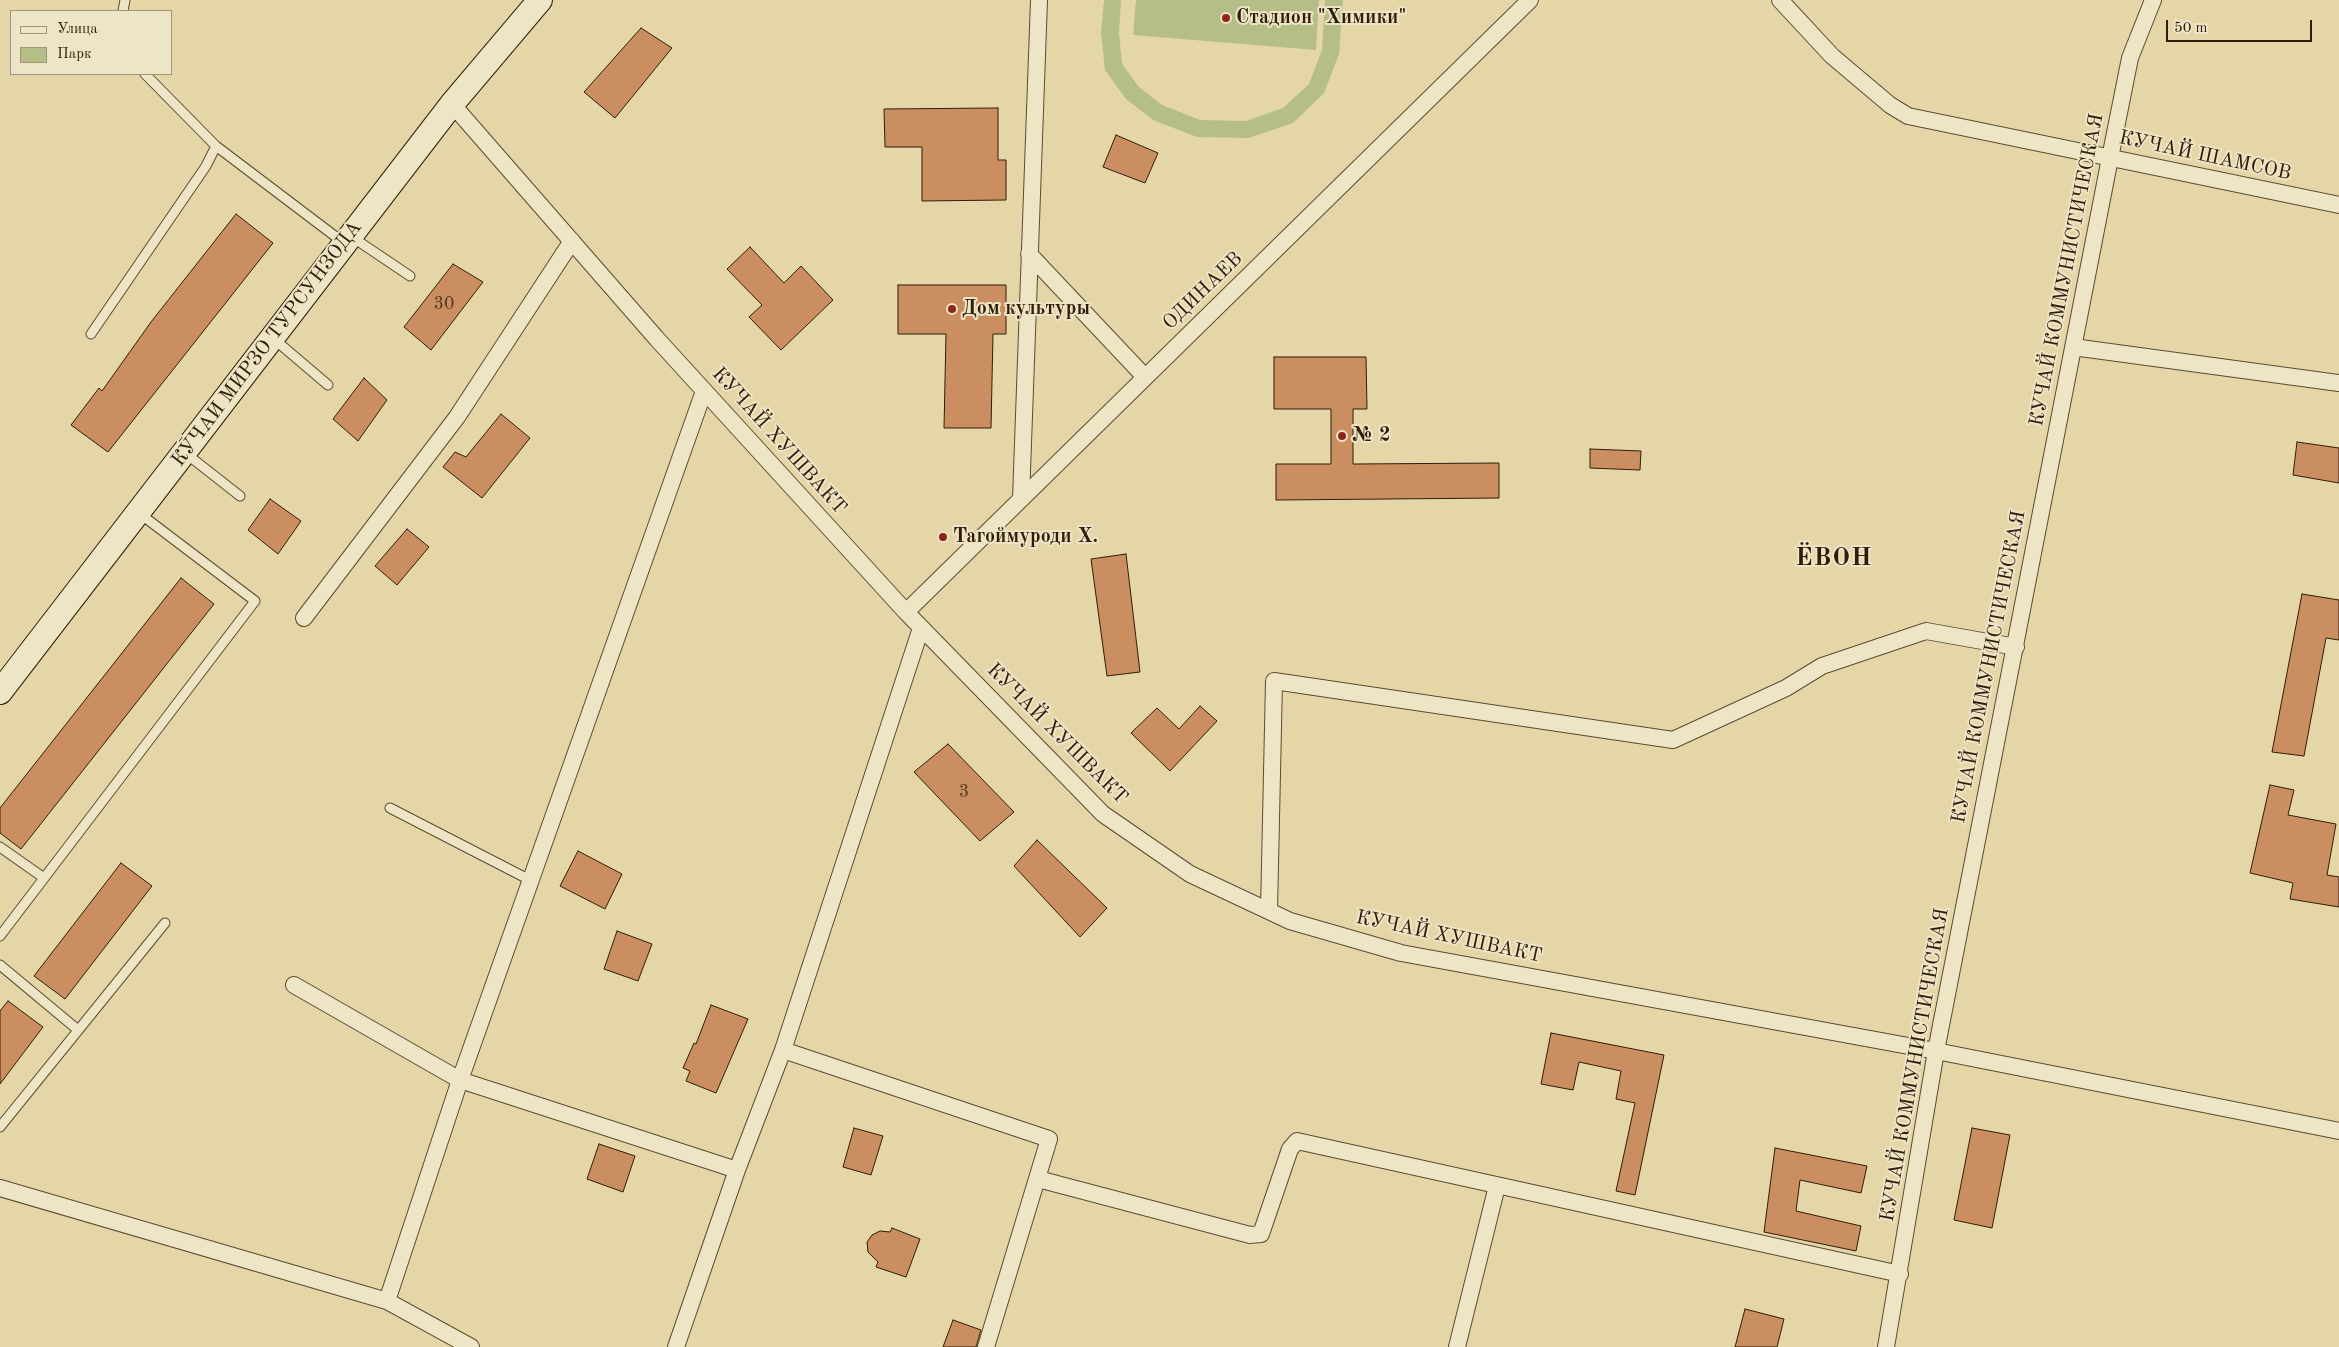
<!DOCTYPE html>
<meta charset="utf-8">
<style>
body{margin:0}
#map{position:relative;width:2339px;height:1347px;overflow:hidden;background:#e5d6a7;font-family:"Old Standard TT",serif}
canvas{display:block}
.legend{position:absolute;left:10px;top:10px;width:162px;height:65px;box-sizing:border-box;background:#eee4c6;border:1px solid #a1947a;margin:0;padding:6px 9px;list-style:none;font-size:15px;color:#2e1d08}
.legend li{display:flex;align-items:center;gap:10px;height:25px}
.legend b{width:25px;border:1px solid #a1947a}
.scale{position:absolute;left:2166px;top:20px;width:146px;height:22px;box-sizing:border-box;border:2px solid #2e1d08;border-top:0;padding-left:6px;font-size:15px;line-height:18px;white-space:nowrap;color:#2e1d08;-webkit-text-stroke:4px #eee4c6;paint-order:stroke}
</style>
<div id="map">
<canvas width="2339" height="1347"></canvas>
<ul class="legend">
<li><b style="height:6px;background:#eee4c6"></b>Улица</li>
<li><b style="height:14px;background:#b5be87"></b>Парк</li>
</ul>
<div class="scale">50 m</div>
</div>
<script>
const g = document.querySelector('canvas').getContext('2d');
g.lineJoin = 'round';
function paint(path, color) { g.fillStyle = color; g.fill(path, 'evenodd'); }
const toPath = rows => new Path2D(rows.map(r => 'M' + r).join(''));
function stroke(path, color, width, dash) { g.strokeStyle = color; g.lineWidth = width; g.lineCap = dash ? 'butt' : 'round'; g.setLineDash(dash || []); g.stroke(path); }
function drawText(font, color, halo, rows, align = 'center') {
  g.font = font + ' "Old Standard TT",serif'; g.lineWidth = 4; g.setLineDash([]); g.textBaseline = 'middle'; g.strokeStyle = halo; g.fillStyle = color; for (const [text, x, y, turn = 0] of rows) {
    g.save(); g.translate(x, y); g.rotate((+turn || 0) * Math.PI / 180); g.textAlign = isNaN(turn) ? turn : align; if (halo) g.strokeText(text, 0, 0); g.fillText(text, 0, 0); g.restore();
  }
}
const green = toPath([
 [1104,0,1121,0,1119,33,1122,64,1139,87,1162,105,1200,120,1246,121,1283,108,1309,84,1322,50,1325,0,1343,0,1339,54,1324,93,1293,123,1249,138,1197,137,1153,120,1126,99,1105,70,1101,33],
 [1136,0,1319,0,1316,50,1133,35]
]);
const building = toPath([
 [641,28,672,48,615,118,584,92,641,28],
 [998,108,998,160,1006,160,1006,200,922,201,922,147,885,147,884,109,998,108],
 [1116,135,1158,153,1145,183,1103,167,1116,135],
 [236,214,273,243,108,452,71,425,99,388,102,391,151,322,236,214],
 [750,247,784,283,801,266,833,300,781,350,749,317,762,305,727,269,750,247],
 [453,264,483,282,431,350,404,327,453,264],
 [898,285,1006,285,1006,334,993,334,991,428,944,428,946,334,898,334,898,285],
 [1274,357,1366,357,1367,409,1353,409,1353,464,1499,463,1499,498,1276,500,1276,464,1331,464,1331,409,1274,409,1274,357],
 [364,378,387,400,358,441,333,419,364,378],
 [501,414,530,438,482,498,443,467,455,452,466,457,501,414],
 [2297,442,2339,448,2339,483,2293,475,2297,442],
 [1590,449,1641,451,1640,470,1590,468,1590,449],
 [270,499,301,521,278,554,248,530,270,499],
 [407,529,429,547,397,585,375,566,407,529],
 [1126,554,1140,672,1107,676,1091,559,1126,554],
 [181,578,214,604,21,849,0,833,0,808,181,578],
 [2302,594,2339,600,2339,640,2326,638,2304,756,2272,752,2302,594],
 [1200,706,1217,721,1170,771,1131,733,1157,708,1179,729,1200,706],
 [948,744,1014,812,980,841,914,772,948,744],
 [2270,785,2294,790,2288,815,2336,824,2327,875,2339,877,2339,907,2290,899,2293,883,2250,873,2270,785],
 [1037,840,1107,908,1080,937,1014,866,1037,840],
 [578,851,622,874,605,909,560,886,578,851],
 [121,863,152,886,65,999,34,976,121,863],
 [617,931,652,944,638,981,604,969,617,931],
 [8,1001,43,1027,0,1084,0,1011,8,1001],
 [711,1005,748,1019,716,1093,686,1081,690,1071,683,1068,694,1043,696,1044,711,1005],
 [1551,1033,1664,1055,1635,1195,1616,1191,1635,1103,1616,1099,1621,1071,1579,1062,1573,1090,1541,1084,1551,1033],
 [854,1128,883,1136,871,1175,843,1167,854,1128],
 [1972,1128,2010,1135,1992,1228,1954,1220,1972,1128],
 [599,1144,635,1156,623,1192,587,1179,599,1144],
 [1775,1148,1867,1166,1861,1193,1800,1180,1796,1211,1861,1226,1856,1251,1764,1232,1775,1148],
 [892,1228,920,1239,906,1277,876,1267,878,1262,868,1252,867,1242,872,1235,880,1231,890,1232,892,1228],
 [1745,1309,1784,1319,1777,1347,1735,1347,1745,1309],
 [953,1320,981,1330,976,1347,943,1347,953,1320]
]);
const lane = toPath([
 [123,11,125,0],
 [145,74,216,146],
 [352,237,410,276],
 [91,334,206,166,216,146,344,243],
 [274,339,328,385],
 [184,452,240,496],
 [390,808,530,880],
 [0,847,44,878],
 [0,936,255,601,139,513],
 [0,965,78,1030],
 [0,1127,165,923]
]);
const street = toPath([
 [1780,0,1832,56,1890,105,1908,116,2339,205],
 [452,104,657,339,906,612,1103,814,1190,874,1290,921,1401,953,1936,1051,2339,1131],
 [1029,254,1145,377],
 [2073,347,2339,383],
 [1021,499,1039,0],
 [906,612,1530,0],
 [304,618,457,417,572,241],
 [1269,911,1274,681,1673,740,1786,688,1822,666,1926,631,2016,647],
 [294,985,460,1080,737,1170],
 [783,1050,1049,1139,986,1347],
 [1038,1179,1250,1235,1261,1234,1290,1149,1297,1141,1900,1274],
 [0,1188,387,1301,471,1347],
 [387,1301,460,1080,704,391],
 [676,1347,737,1170,783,1050,921,628],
 [1457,1347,1497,1186],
 [1886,1347,1936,1051,2110,158,2130,58,2153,0]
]);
const secondary = toPath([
 [0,692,452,104,540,0]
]);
const markers = [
 [1226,18,5,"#8f2418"],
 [952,309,5,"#8f2418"],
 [1342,436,5,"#8f2418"],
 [943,537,5,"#8f2418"]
];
const numberNames = [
 ["30",444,304],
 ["3",964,792]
];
const poiNames = [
 ["Стадион \"Химики\"",1236,18],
 ["Дом культуры",962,309],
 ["№ 2",1352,436],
 ["Тагоймуроди Х.",953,537]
];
const streetNames = [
 ["КУЧАЙ ШАМСОВ",2205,156,12],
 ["КУЧАЙ КОММУНИСТИЧЕСКАЯ",2067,270,-79],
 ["ОДИНАЕВ",1203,291,-44],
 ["КӮЧАИ МИРЗО ТУРСУНЗОДА",267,344,-53],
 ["КУЧАЙ ХУШВАКТ",779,441,48],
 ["КУЧАЙ КОММУНИСТИЧЕСКАЯ",1989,667,-79],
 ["КУЧАЙ ХУШВАКТ",1057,734,45],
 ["КУЧАЙ ХУШВАКТ",1449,937,12],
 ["КУЧАЙ КОММУНИСТИЧЕСКАЯ",1915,1065,-80]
];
const districtNames = [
 ["ЁВОН",1834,558]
];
paint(green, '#b5be87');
paint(building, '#cb8e60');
stroke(building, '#2e1d08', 1);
stroke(lane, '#5c4b30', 11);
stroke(street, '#5c4b30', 18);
stroke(secondary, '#2e1d08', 26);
stroke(lane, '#eee4c6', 9);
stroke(street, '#eee4c6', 16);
stroke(secondary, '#eee4c6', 24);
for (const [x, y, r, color] of markers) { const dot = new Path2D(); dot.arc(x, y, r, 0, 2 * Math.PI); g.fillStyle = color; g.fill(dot); stroke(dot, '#eee4c6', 2); }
drawText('18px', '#55391e', null, numberNames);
drawText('bold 20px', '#2e1d08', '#eee4c6', poiNames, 'left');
drawText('20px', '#2e1d08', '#eee4c6', streetNames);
g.letterSpacing = '1px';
drawText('bold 25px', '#2e1d08', '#eee4c6', districtNames);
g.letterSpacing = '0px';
</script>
